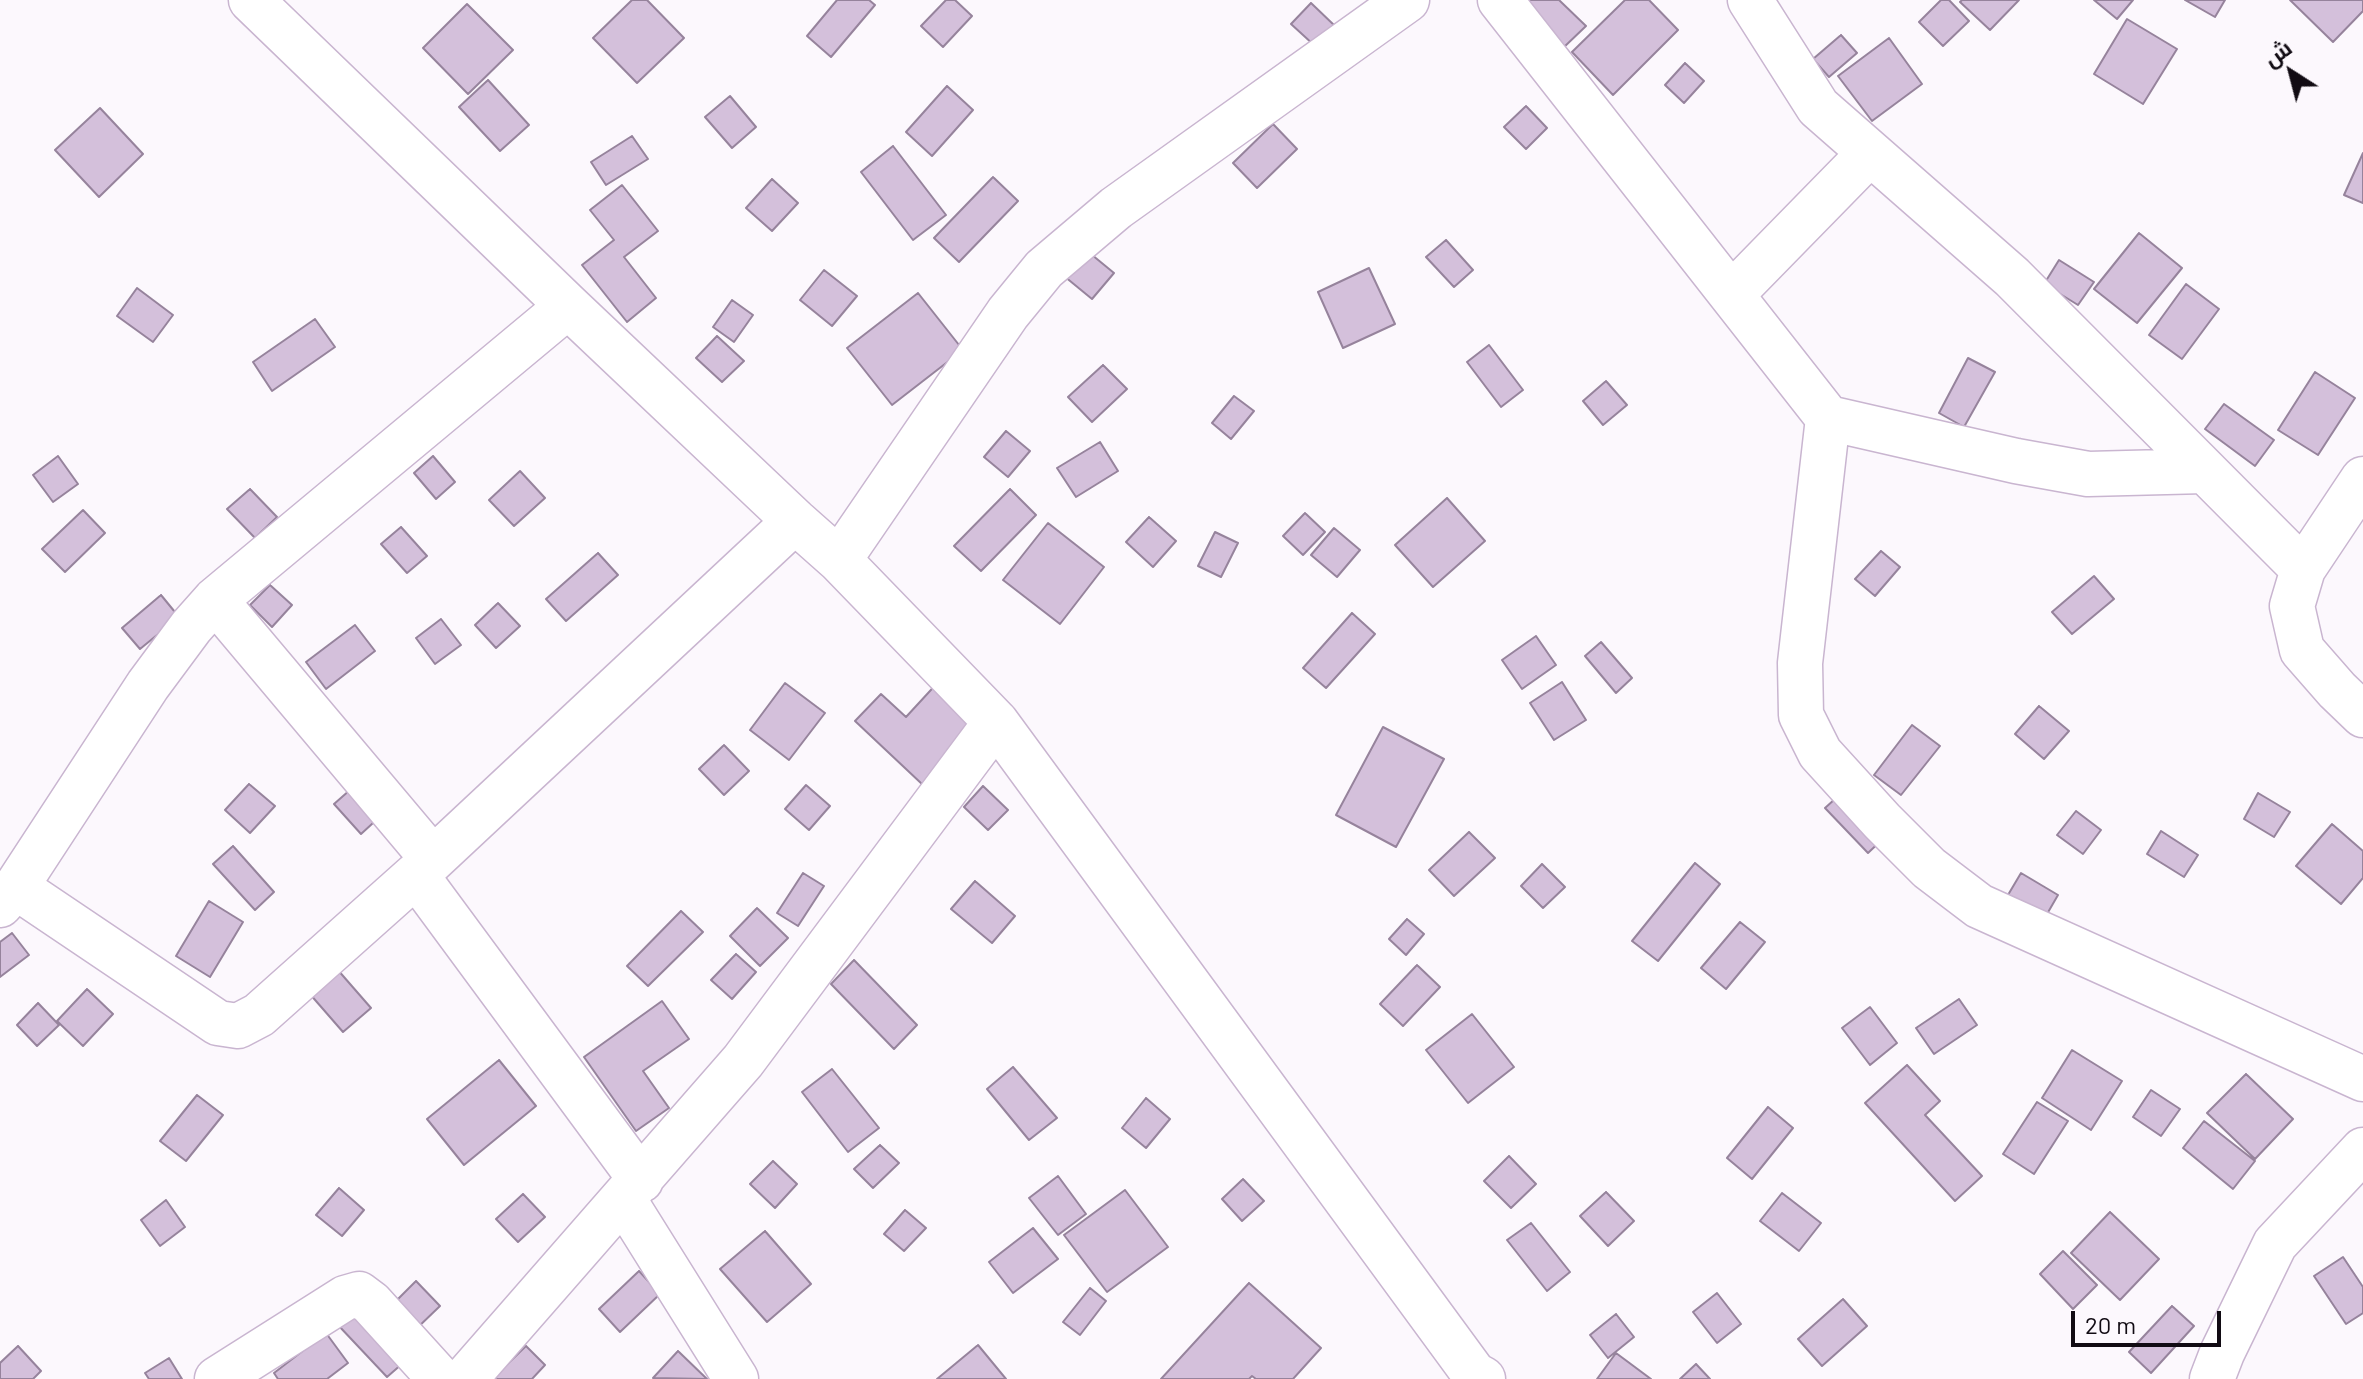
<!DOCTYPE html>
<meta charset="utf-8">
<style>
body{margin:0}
#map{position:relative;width:2363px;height:1379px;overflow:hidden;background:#fcf8fd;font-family:Barlow,Cairo,sans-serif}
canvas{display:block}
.north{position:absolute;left:2251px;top:32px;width:80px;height:80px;-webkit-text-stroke:6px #fcf8fd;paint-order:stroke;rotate:324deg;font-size:22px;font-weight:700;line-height:32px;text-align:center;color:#110b13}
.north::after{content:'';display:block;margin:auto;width:28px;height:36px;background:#110b13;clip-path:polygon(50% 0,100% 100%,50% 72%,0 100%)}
.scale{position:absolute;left:2071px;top:1311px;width:150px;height:36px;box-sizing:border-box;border:4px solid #110b13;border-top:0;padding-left:10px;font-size:24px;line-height:28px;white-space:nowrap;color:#110b13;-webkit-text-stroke:6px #fcf8fd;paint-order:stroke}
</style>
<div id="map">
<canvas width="2363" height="1379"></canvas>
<div class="north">ش</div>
<div class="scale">20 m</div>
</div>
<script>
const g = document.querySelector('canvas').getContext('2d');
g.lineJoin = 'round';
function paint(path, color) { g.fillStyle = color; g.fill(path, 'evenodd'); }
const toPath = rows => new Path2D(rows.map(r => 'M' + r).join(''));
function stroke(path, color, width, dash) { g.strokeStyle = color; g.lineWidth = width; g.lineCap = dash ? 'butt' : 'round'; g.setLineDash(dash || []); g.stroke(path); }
const building = toPath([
 [632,0,647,0,684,38,637,83,593,38,632,0],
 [837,0,869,0,875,5,831,57,807,36,837,0],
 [946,0,955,0,972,16,943,47,921,26,946,0],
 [1530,0,1559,0,1586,26,1562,49,1521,9,1530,0],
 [1625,0,1649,0,1678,30,1613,95,1572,52,1625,0],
 [1941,0,1949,0,1969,21,1943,46,1919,22,1941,0],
 [1962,0,2019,0,1990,30,1960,2,1962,0],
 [2094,0,2133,0,2117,19,2094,0],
 [2185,0,2225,0,2215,17,2185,0],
 [2290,0,2363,0,2363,11,2333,42,2290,0],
 [1311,3,1335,26,1315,46,1291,24,1311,3],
 [467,4,513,50,468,94,423,48,467,4],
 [2127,19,2177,49,2143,104,2094,74,2127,19],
 [1841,35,1857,53,1829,77,1813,59,1841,35],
 [1889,38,1922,84,1872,121,1838,76,1889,38],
 [1685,63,1704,81,1684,103,1665,85,1685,63],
 [488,80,529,125,500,151,459,107,488,80],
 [947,86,973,110,932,156,906,132,947,86],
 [730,96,756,127,732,148,705,117,730,96],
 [1526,106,1547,128,1526,149,1504,127,1526,106],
 [100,108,143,154,99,197,55,150,100,108],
 [1273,124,1297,149,1257,188,1233,163,1273,124],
 [632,136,648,159,606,185,591,162,632,136],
 [893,146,946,215,913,240,861,172,893,146],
 [2363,153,2363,203,2344,195,2363,153],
 [993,177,1018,201,959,262,934,238,993,177],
 [772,179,798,203,772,231,746,208,772,179],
 [622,185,658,231,624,257,656,298,627,322,582,265,614,240,590,210,622,185],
 [2139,233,2182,268,2137,323,2094,289,2139,233],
 [1446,240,1473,270,1454,287,1426,257,1446,240],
 [1086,250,1114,273,1092,299,1064,276,1086,250],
 [2059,260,2094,282,2078,305,2044,284,2059,260],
 [1369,268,1395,324,1343,348,1318,292,1369,268],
 [824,270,857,296,832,326,800,300,824,270],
 [2186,284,2219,309,2182,359,2149,335,2186,284],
 [137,288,173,315,153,342,117,316,137,288],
 [918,293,963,350,892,405,847,348,918,293],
 [732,300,753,315,734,342,713,327,732,300],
 [315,319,335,347,272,391,253,362,315,319],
 [717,336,744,361,722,382,696,358,717,336],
 [1489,345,1523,390,1501,407,1467,362,1489,345],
 [1968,358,1995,372,1964,427,1939,413,1968,358],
 [1103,365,1127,389,1092,422,1068,397,1103,365],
 [2315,372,2355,398,2318,455,2278,430,2315,372],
 [1606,381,1627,405,1603,425,1583,401,1606,381],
 [1234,396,1254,411,1231,439,1212,423,1234,396],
 [2224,404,2274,440,2255,466,2205,429,2224,404],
 [1006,431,1030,451,1008,477,984,457,1006,431],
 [1100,442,1118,471,1076,497,1057,468,1100,442],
 [58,456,78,484,53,502,33,475,58,456],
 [433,456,455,482,436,499,414,473,433,456],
 [520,471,545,498,514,526,489,500,520,471],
 [250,489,277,517,255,538,227,509,250,489],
 [1010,489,1036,515,981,571,954,546,1010,489],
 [1447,498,1485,541,1433,587,1395,545,1447,498],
 [83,510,105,533,65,572,42,549,83,510],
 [1305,513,1325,532,1303,555,1283,536,1305,513],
 [1149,517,1176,541,1153,567,1126,542,1149,517],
 [1048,523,1104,567,1060,624,1003,580,1048,523],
 [401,527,427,556,407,573,381,544,401,527],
 [1334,528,1360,550,1337,577,1311,555,1334,528],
 [1215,532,1238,543,1221,577,1198,566,1215,532],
 [1881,551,1900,567,1875,596,1855,579,1881,551],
 [598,553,618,575,566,621,546,599,598,553],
 [2094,576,2114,599,2072,634,2052,612,2094,576],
 [270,585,292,605,272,627,250,605,270,585],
 [161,595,179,617,140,649,122,628,161,595],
 [498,603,520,626,496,648,475,625,498,603],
 [1352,613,1375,634,1326,688,1303,668,1352,613],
 [441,619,461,645,435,664,416,638,441,619],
 [355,625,375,651,326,689,306,662,355,625],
 [1536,636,1556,665,1522,689,1502,660,1536,636],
 [1601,642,1632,678,1616,693,1585,656,1601,642],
 [941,679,984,720,923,785,855,721,881,694,906,717,941,679],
 [1562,682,1586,720,1554,740,1530,703,1562,682],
 [785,683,825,713,789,760,750,730,785,683],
 [2039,706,2069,731,2044,759,2015,734,2039,706],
 [1912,725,1940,746,1901,795,1874,775,1912,725],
 [1383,727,1444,759,1396,847,1336,815,1383,727],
 [724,745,749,771,724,795,699,769,724,745],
 [359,782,385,812,361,834,334,804,359,782],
 [249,784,275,806,250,833,225,810,249,784],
 [806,785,830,806,809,830,785,809,806,785],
 [983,786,1008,810,988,830,964,807,983,786],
 [1846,789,1888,834,1868,853,1825,808,1846,789],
 [2258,793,2290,812,2274,837,2244,819,2258,793],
 [2076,811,2101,830,2083,854,2057,835,2076,811],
 [2332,824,2363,851,2363,878,2341,904,2296,866,2332,824],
 [2161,831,2198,855,2184,877,2147,854,2161,831],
 [1469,832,1495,858,1454,896,1429,870,1469,832],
 [233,846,274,892,255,910,213,864,233,846],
 [1695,863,1720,884,1658,961,1632,941,1695,863],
 [1542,864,1565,887,1543,908,1521,886,1542,864],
 [803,873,824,886,798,926,777,913,803,873],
 [2021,873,2058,895,2043,921,2005,900,2021,873],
 [975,881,1015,916,992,943,951,909,975,881],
 [209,901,243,922,210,977,176,956,209,901],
 [757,908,788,938,760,966,730,936,757,908],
 [681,911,703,932,648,986,627,966,681,911],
 [1407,919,1424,934,1406,955,1389,939,1407,919],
 [1740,922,1765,942,1726,989,1701,968,1740,922],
 [12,933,29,955,0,977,0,942,12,933],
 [736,954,756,972,732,999,711,980,736,954],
 [854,960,917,1025,894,1049,831,984,854,960],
 [1417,965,1440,987,1403,1026,1380,1004,1417,965],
 [337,969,371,1008,343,1032,309,993,337,969],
 [87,989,113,1014,83,1046,57,1021,87,989],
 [1959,999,1977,1025,1934,1054,1916,1028,1959,999],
 [662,1001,689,1039,643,1071,669,1108,636,1131,584,1057,662,1001],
 [38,1003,59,1025,37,1046,17,1025,38,1003],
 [1870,1007,1897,1043,1870,1065,1842,1028,1870,1007],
 [1472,1014,1514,1067,1468,1103,1426,1050,1472,1014],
 [2072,1050,2122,1081,2091,1130,2042,1098,2072,1050],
 [499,1060,536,1106,464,1165,427,1119,499,1060],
 [1907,1065,1940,1101,1925,1115,1982,1176,1955,1201,1865,1103,1907,1065],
 [1013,1067,1057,1118,1029,1140,987,1089,1013,1067],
 [832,1069,879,1128,848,1152,802,1092,832,1069],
 [2246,1074,2293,1119,2255,1159,2207,1113,2246,1074],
 [2151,1090,2180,1109,2161,1136,2133,1117,2151,1090],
 [197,1095,223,1115,186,1161,160,1141,197,1095],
 [1146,1098,1170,1119,1146,1148,1122,1128,1146,1098],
 [2037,1102,2068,1121,2034,1174,2003,1154,2037,1102],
 [1768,1107,1793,1128,1752,1179,1727,1158,1768,1107],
 [2204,1121,2255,1161,2233,1189,2183,1148,2204,1121],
 [880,1145,899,1163,873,1188,854,1169,880,1145],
 [1509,1156,1536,1184,1511,1208,1484,1181,1509,1156],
 [773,1161,797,1184,775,1208,750,1184,773,1161],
 [1058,1176,1086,1214,1058,1235,1029,1198,1058,1176],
 [1243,1179,1264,1201,1242,1221,1222,1199,1243,1179],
 [339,1188,364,1210,342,1236,316,1215,339,1188],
 [1125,1190,1168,1247,1107,1292,1064,1235,1125,1190],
 [1606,1192,1634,1221,1608,1246,1580,1216,1606,1192],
 [1782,1193,1821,1223,1799,1251,1760,1221,1782,1193],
 [523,1194,545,1217,518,1242,496,1219,523,1194],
 [166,1200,185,1227,160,1246,141,1220,166,1200],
 [905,1210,926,1228,904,1251,884,1234,905,1210],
 [2110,1212,2159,1259,2120,1300,2071,1253,2110,1212],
 [1531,1223,1570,1272,1547,1291,1507,1240,1531,1223],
 [1033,1228,1058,1259,1013,1293,989,1262,1033,1228],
 [765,1231,811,1284,767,1322,720,1269,765,1231],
 [2063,1251,2097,1285,2073,1309,2040,1274,2063,1251],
 [2343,1257,2363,1287,2363,1313,2346,1324,2314,1276,2343,1257],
 [639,1271,660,1294,620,1332,599,1309,639,1271],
 [416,1281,440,1306,414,1331,390,1307,416,1281],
 [1249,1283,1321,1348,1293,1379,1256,1379,1252,1376,1249,1379,1161,1379,1249,1283],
 [1090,1288,1106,1301,1080,1335,1063,1322,1090,1288],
 [1717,1293,1741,1324,1717,1343,1693,1312,1717,1293],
 [1843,1299,1867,1326,1822,1366,1798,1339,1843,1299],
 [361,1303,411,1356,387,1377,338,1325,361,1303],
 [2172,1306,2194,1326,2151,1373,2129,1352,2172,1306],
 [1616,1314,1634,1337,1608,1358,1590,1335,1616,1314],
 [326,1333,348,1363,327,1379,278,1379,274,1373,326,1333],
 [978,1345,1006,1379,937,1379,978,1345],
 [18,1346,41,1371,33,1379,0,1379,0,1363,18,1346],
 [526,1346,545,1365,532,1379,492,1379,526,1346],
 [678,1351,707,1379,653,1378,678,1351],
 [1616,1353,1651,1379,1597,1379,1616,1353],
 [169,1358,182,1379,149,1379,145,1373,169,1358],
 [1696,1364,1710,1379,1680,1379,1696,1364]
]);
const minor = toPath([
 [251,0,568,306,795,521,839,560,996,722,1474,1374,1483,1379],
 [1500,0,1828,418,2016,461,2088,474,2205,471],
 [1750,0,1818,107,2012,277,2303,569],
 [1732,294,1869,154],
 [1828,418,1800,663,1801,715,1820,753,1882,821,1929,868,1979,906,2363,1079],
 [2363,479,2303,569,2292,606,2302,650,2337,690,2363,715],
 [839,560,1008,313,1044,269,1116,208,1407,0],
 [215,600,433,859],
 [416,875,641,1180],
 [16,887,218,1023,238,1026,259,1015,416,875,795,521],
 [0,905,16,887,148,685,191,627,215,600,568,306],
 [624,1200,736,1379],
 [217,1379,345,1298,359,1294,371,1303,440,1379],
 [465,1379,743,1061,996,722],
 [2212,1379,2222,1353,2275,1244,2363,1150]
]);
paint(building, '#d4c0db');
stroke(building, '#96839c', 2);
stroke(minor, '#c9b5d0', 47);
stroke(minor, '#fff', 44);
</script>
